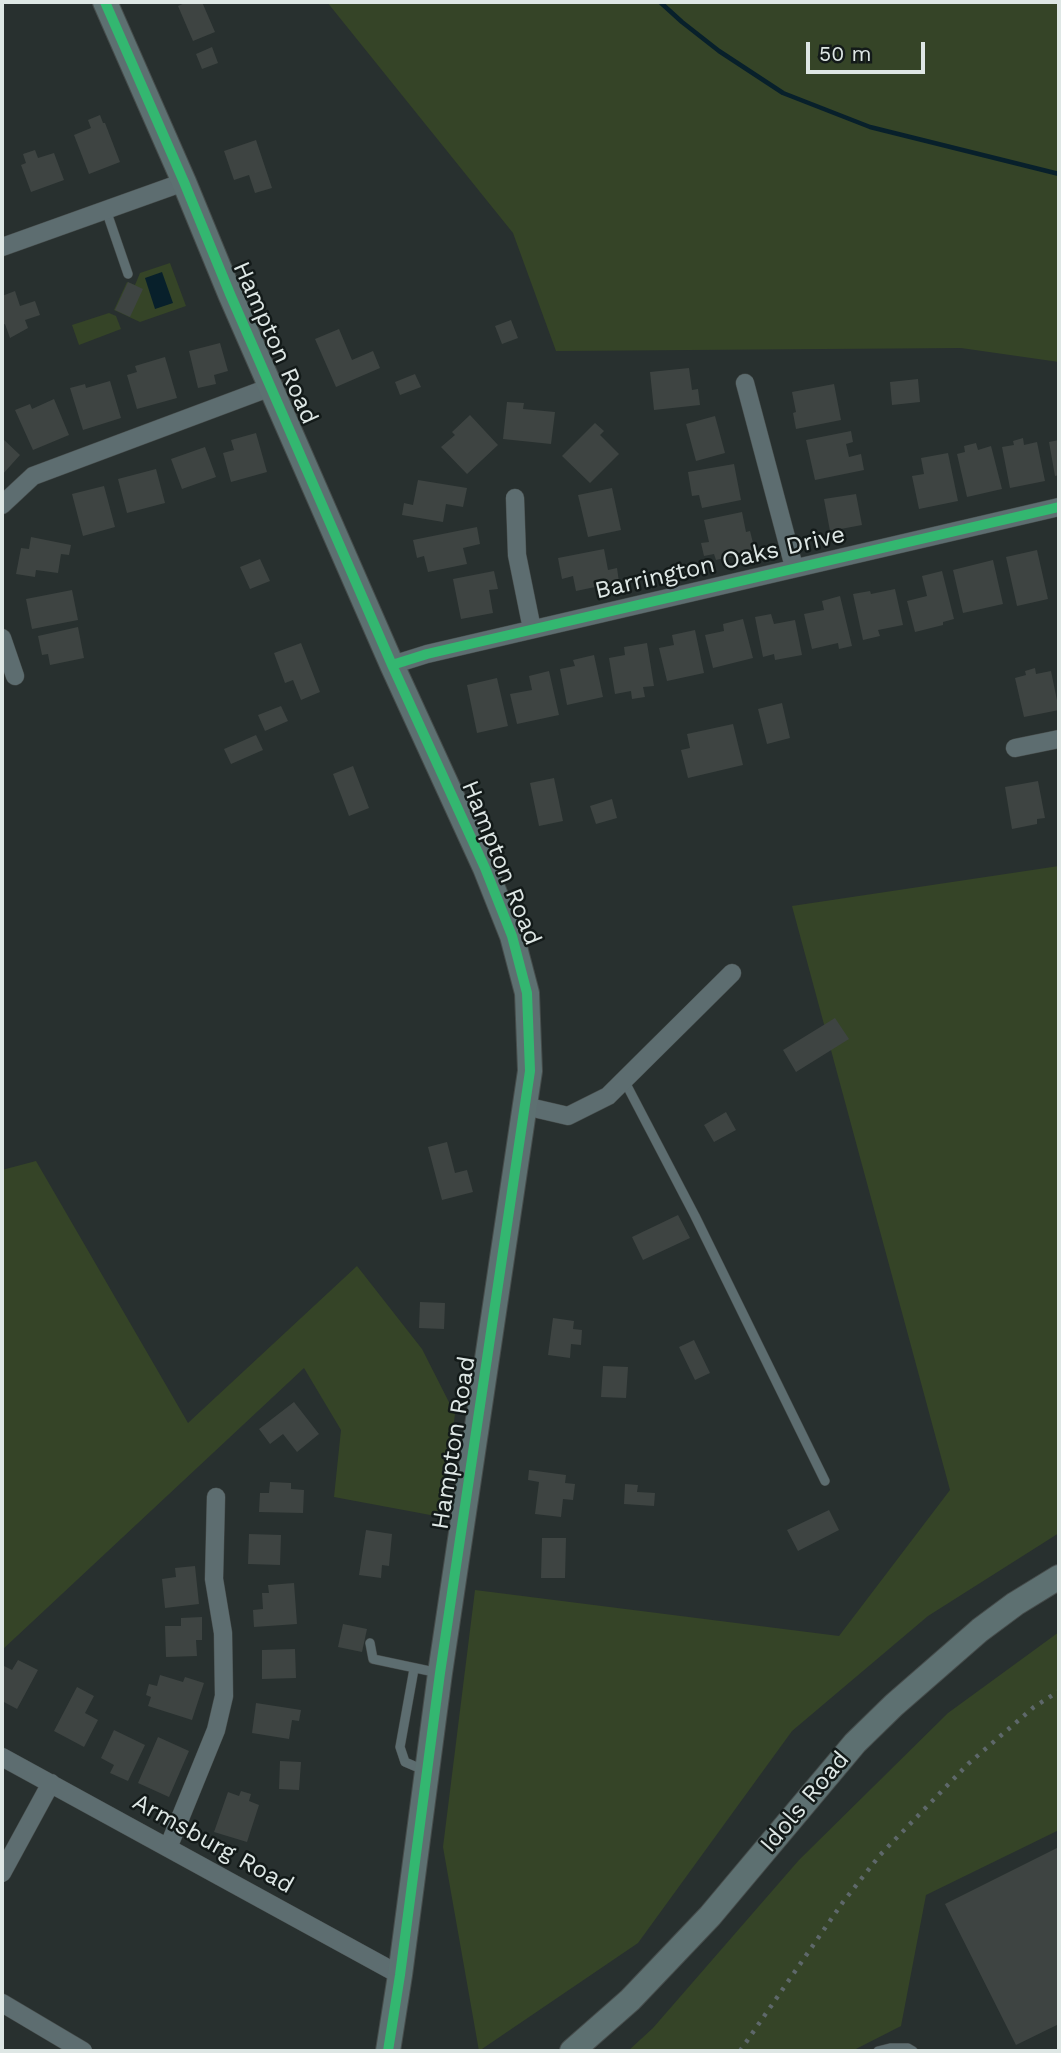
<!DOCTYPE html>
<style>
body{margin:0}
#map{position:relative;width:1061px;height:2053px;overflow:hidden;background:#28302f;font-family:"Work Sans",sans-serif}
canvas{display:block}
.frame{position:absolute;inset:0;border:4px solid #dee7e5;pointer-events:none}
.scale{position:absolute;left:806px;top:42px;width:119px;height:32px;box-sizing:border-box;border:4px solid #dee7e5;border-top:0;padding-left:9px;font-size:21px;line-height:24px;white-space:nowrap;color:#dee7e5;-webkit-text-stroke:5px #131a19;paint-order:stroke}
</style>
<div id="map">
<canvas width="1061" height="2053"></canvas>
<div class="frame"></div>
<div class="scale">50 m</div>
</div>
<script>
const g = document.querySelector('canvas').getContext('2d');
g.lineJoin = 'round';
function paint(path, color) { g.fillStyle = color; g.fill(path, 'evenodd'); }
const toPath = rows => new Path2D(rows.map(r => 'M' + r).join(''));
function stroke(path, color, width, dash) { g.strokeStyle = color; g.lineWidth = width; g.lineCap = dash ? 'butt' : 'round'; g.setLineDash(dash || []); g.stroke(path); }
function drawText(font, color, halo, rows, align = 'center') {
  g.font = font + ' "Work Sans",sans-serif'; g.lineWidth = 5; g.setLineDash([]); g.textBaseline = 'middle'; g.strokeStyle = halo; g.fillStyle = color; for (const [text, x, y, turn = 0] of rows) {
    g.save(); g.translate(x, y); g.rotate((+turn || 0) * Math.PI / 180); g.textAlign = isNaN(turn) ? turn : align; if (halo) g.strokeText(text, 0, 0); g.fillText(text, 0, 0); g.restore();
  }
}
const green = toPath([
 [327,2,1059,2,1059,362,961,348,556,351,513,233],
 [170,263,186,306,140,322,114,310,127,282,135,285,140,273],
 [109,313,116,316,121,329,79,345,72,325],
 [1059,866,1059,1533,928,1616,792,1731,638,1943,479,2051,443,1847,475,1590,839,1636,950,1490,792,906],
 [36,1161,188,1423,357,1266,422,1349,455,1414,441,1517,334,1497,341,1430,304,1368,2,1650,2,1170],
 [1059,1632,1059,1830,926,1895,901,2026,852,2051,628,2051,653,2028,799,1860,948,1713]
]);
const water = toPath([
 [162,272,173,303,155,309,145,278]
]);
const stream = toPath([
 [660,2,682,22,719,51,783,93,870,127,1059,174]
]);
const building = toPath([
 [187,2,202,2,215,32,193,41,178,6],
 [212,47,218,63,202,69,196,54],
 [100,115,103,123,105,123,120,162,89,174,74,135,91,128,88,120],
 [256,140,272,188,255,193,249,175,234,180,224,151],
 [35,150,38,158,54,153,64,180,31,192,21,165,26,163,23,154],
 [128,282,143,289,130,317,115,310],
 [15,291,20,306,35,301,40,315,25,320,28,328,10,338,5,324,2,325,2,296],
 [511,320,518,338,502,344,495,326],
 [339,329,352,360,373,351,380,368,336,387,315,339],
 [220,343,228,371,214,375,216,384,198,388,189,351],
 [165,357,177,398,137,409,127,375,137,372,135,366],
 [689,368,692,390,698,389,700,405,654,410,650,372],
 [415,374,421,387,400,395,395,382],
 [918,379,920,402,892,405,890,382],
 [110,381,121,418,83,430,70,388,85,384,86,388],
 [834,384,841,420,796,429,793,413,796,412,792,392],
 [54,399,69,435,33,450,15,410,30,404,32,409],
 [507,402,524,403,523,409,555,412,551,444,503,439],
 [470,415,498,445,467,474,441,447,455,435,452,432],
 [715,416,725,453,696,461,686,424],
 [595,423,604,431,600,435,619,454,590,483,562,456],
 [851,431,853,442,846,444,849,457,861,454,864,470,815,480,806,440],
 [256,433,267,472,231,482,223,453,234,450,231,440],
 [2,438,20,455,2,475],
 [1023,438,1024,445,1037,442,1045,481,1010,488,1002,447,1014,445,1013,441],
 [1059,440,1059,475,1055,476,1049,442],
 [976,443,978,450,991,446,1002,489,967,497,957,454,965,452,964,446],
 [205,447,216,477,182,489,171,459],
 [948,453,958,501,919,509,912,476,924,474,921,458],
 [734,464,741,500,702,508,699,495,692,496,688,472],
 [156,469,165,503,127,513,118,479],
 [418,480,467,488,463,507,446,504,443,522,402,515,404,503,413,505],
 [104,486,115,527,83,536,72,494],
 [612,488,621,530,588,537,578,495],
 [856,494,862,525,830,531,824,499],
 [742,512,746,532,750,531,755,551,716,560,714,554,704,556,701,543,709,542,704,520],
 [477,527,480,544,463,548,467,564,428,572,424,556,417,558,413,540],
 [31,537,71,545,69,555,61,554,58,573,36,570,35,577,16,574,21,548,29,549],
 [604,549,608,570,617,568,619,582,576,591,573,576,562,579,558,558],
 [1037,550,1048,599,1017,606,1006,557],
 [260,559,270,581,250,589,240,567],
 [993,560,1003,604,963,613,953,570],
 [494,571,498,589,489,590,493,613,461,619,453,579],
 [942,571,954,619,943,622,943,625,915,632,907,601,927,596,922,576],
 [895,589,903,625,878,630,880,636,863,640,853,594,870,591,871,594],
 [72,590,78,620,32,629,26,599],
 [840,596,852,646,839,649,838,643,812,649,804,614,824,610,822,601],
 [771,614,774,624,795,620,802,655,775,660,774,654,763,657,755,617],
 [743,619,753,658,713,668,705,635,724,631,723,624],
 [78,627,84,658,50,665,48,654,42,655,38,636],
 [695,630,704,673,667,681,659,648,674,645,672,635],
 [301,643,320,692,301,700,293,680,285,683,274,653],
 [647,643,654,686,643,687,645,697,632,699,631,691,615,694,609,658,625,655,624,647],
 [594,655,603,697,567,705,560,669,575,666,573,660],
 [1035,668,1036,674,1051,671,1059,710,1024,717,1015,678,1026,675,1025,671],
 [549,671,559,715,517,724,510,694,532,690,529,676],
 [497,678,508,726,477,733,467,685],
 [782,703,790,738,767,744,758,709],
 [281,706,288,721,265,731,258,715],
 [733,724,743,765,688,778,681,750,690,748,687,734],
 [256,735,263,750,231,764,224,749],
 [353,766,369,808,349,816,333,774],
 [554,778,563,821,539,826,530,783],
 [1038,781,1045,818,1037,819,1037,824,1012,829,1005,787],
 [612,799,617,818,596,824,590,806],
 [835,1018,849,1039,796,1072,783,1050],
 [726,1112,736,1130,714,1142,704,1125],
 [447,1142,455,1173,467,1170,473,1192,442,1200,428,1147],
 [678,1215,690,1238,643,1260,632,1237],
 [420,1302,445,1303,444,1329,419,1328],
 [553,1318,574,1321,573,1329,582,1330,581,1345,571,1344,570,1358,548,1355],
 [694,1340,710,1373,695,1380,679,1347],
 [603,1366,628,1367,626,1398,601,1397],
 [294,1402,319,1434,297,1452,283,1434,270,1444,259,1429],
 [529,1470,566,1475,565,1483,575,1484,573,1500,563,1499,561,1517,535,1514,539,1482,528,1480],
 [270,1482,291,1483,291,1489,304,1490,303,1513,259,1512,260,1493,269,1493],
 [625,1484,638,1485,637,1492,655,1493,654,1506,624,1504],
 [829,1510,839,1530,798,1551,787,1530],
 [366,1530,392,1534,389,1566,382,1565,381,1578,359,1575],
 [249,1534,281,1535,280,1565,248,1564],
 [542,1538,566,1538,565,1578,541,1578],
 [195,1566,199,1604,165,1608,162,1579,176,1577,175,1568],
 [294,1583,297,1624,254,1627,253,1610,263,1609,262,1593,269,1593,268,1585],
 [202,1617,202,1640,196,1640,197,1656,166,1657,165,1626,181,1626,181,1618],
 [343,1624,367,1629,362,1652,338,1647],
 [295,1649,296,1678,262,1679,262,1650],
 [18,1660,38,1670,17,1709,2,1701,2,1670,4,1666,12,1670],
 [160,1675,183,1682,185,1677,204,1683,192,1720,148,1706,151,1697,146,1695,149,1684,157,1686],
 [77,1687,94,1696,85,1713,98,1720,84,1747,54,1731],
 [256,1703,301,1710,299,1721,292,1720,289,1739,252,1733],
 [114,1730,145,1745,128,1781,110,1773,114,1765,101,1758],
 [158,1737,189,1751,169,1797,138,1783],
 [280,1761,301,1762,299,1790,279,1789],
 [241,1791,251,1794,249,1801,259,1805,247,1842,214,1832,228,1792,239,1796],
 [1059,1847,1059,2024,1016,2045,945,1904]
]);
const lane = toPath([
 [106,210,128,274],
 [624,1080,695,1216,825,1481],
 [370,1643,373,1659,439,1673],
 [414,1669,400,1747,405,1762,426,1771],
 [878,2051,890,2048,908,2048,913,2051]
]);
const street = toPath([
 [2,247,184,182],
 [745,383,794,567],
 [515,498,517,555,532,629],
 [2,505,33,476,271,387],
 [2,638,15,676],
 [392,665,427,654,1059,507],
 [1015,748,1059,739],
 [525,1106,568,1116,608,1096,732,973],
 [2,1757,400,1975],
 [168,1848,216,1730,224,1696,223,1633,214,1579,216,1497],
 [2,1873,51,1783],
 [2,2003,83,2051]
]);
const secondary = toPath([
 [105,2,184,182,230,294,392,665,485,868,512,936,527,993,530,1071,440,1673,400,1975,388,2051],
 [572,2051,630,2000,710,1916,855,1743,894,1705,980,1630,1015,1604,1059,1577]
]);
const rail = toPath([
 [740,2051,843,1902,880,1855,968,1764,1034,1707,1059,1691]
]);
const cycleway = toPath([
 [105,2,184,182,230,294,392,665,485,868,512,936,527,993,530,1071,440,1673,400,1975,388,2051],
 [392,665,427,654,1059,507]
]);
const streetNames = [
 ["Hampton Road",275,343,66],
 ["Barrington Oaks Drive",720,563,-13],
 ["Hampton Road",501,863,68],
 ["Hampton Road",454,1443,-81],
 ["Idols Road",805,1802,-50],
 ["Armsburg Road",213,1844,29]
];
paint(green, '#354427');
paint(water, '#08202b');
stroke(stream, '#08202b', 4.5);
paint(building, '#3e4442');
stroke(lane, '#464c4b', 10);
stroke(street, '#464c4b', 19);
stroke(secondary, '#464c4b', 26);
stroke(lane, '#5d6d70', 9);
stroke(street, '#5d6d70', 18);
stroke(secondary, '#5d7071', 24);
stroke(rail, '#5e686a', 4.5, [3.5, 7]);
stroke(cycleway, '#33b770', 10);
drawText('24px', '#dee7e5', '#131a19', streetNames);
</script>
